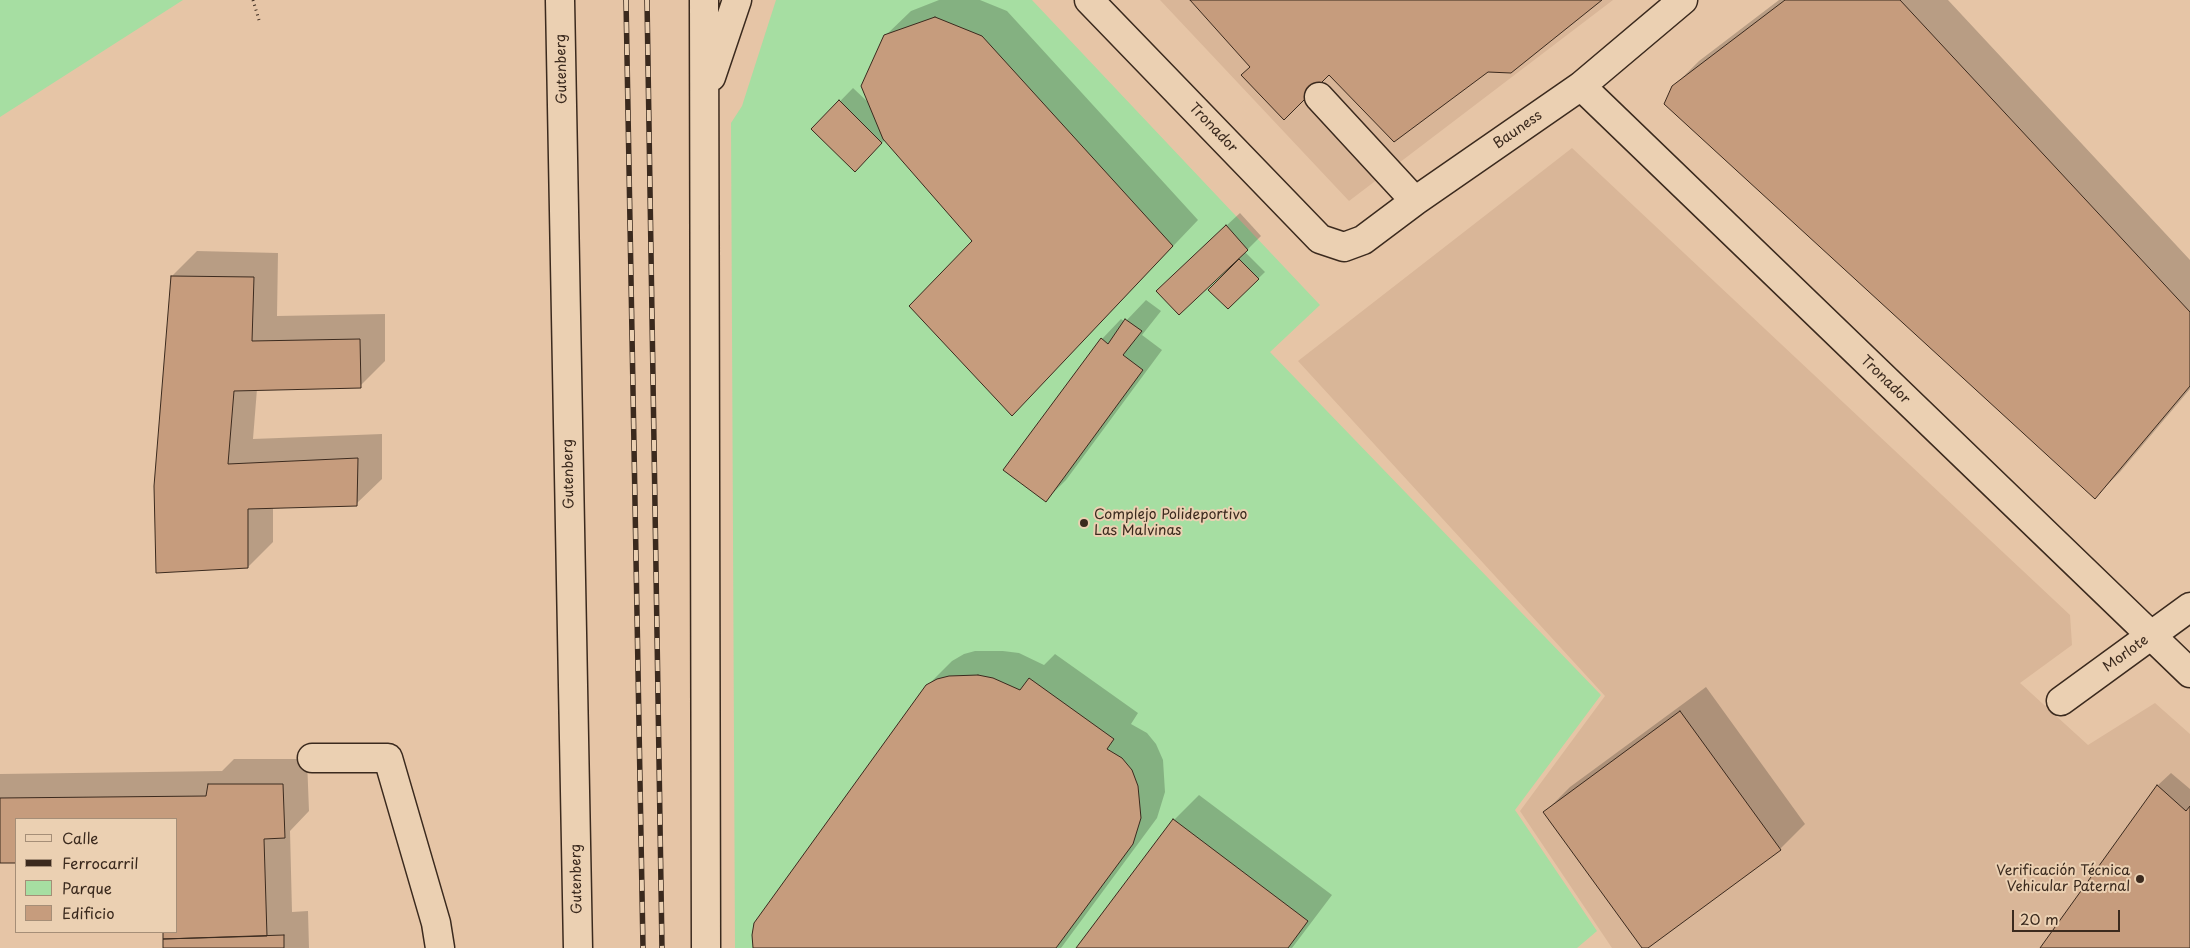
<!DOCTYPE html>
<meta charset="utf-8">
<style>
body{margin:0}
#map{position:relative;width:2190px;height:948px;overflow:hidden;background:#e6c5a6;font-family:"Playpen Sans",sans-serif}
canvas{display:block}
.legend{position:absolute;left:15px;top:818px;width:162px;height:115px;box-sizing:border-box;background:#ebd0b2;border:1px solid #a58e77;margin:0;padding:6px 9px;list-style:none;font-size:15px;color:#3b2a1e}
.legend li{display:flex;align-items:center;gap:10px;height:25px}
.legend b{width:25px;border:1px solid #a58e77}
.scale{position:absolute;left:2012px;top:910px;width:108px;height:22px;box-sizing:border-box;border:2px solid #3b2a1e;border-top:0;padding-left:6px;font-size:15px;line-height:18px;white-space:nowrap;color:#3b2a1e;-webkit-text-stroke:4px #ebd0b2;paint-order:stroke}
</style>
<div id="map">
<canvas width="2190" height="948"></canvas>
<ul class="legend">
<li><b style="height:6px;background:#ebd0b2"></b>Calle</li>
<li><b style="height:6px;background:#3b2a1e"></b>Ferrocarril</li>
<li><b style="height:14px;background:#a6dea2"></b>Parque</li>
<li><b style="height:14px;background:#c69c7d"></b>Edificio</li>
</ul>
<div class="scale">20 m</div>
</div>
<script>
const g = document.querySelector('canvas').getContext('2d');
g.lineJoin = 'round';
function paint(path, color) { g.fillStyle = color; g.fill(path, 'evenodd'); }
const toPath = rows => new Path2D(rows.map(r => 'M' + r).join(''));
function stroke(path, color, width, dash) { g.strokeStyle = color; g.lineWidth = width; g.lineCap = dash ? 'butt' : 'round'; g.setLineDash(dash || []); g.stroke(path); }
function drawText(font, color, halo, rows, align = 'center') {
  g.font = font + ' "Playpen Sans",sans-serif'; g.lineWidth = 4; g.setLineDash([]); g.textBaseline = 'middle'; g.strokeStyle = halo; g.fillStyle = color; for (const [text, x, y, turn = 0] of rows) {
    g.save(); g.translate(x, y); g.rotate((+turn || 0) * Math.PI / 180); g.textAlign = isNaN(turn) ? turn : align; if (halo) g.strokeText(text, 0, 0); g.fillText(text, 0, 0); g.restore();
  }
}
const built = toPath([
 [1160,0,1613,0,1349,201],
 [1572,148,2070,615,2072,645,2020,683,2088,745,2155,703,2190,734,2190,948,1612,948,1520,811,1605,696,1298,361]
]);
const green = toPath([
 [0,0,183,0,0,117],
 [776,0,1032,0,1320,305,1270,352,1601,695,1515,810,1597,931,1577,948,735,948,731,123,742,106]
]);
const shadow = toPath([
 [939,0,980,0,1007,11,1198,220,1037,389,973,241,885,140,855,170,813,129,853,88,870,104,885,36,911,11],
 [1779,0,1948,0,2190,260,2190,389,2120,472,2095,497,1673,87,1699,61],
 [1240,213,1261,236,1245,252,1265,272,1228,308,1210,290,1240,259,1239,257,1171,277],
 [197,251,278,253,277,316,385,314,385,361,360,386,257,389,253,439,382,434,382,479,356,504,273,507,273,542,248,567,172,276],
 [1146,300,1161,311,1142,335,1162,350,1066,480,1046,500,1102,339,1121,319,1125,322],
 [975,651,1003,651,1019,653,1044,665,1055,654,1138,713,1131,724,1147,733,1156,744,1163,760,1165,792,1157,818,1061,948,756,948,927,686,952,661,964,654],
 [1706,687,1805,824,1780,849,1644,948,1545,812,1570,787],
 [234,759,307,759,309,811,290,831,292,912,308,911,309,948,164,948,164,932,176,932,176,819,16,819,16,862,0,862,0,774,222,771],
 [2171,773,2190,789,2190,948,2041,948,2157,786],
 [1199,795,1332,895,1292,948,1077,948,1174,820]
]);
const building = toPath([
 [1190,0,1602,0,1511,73,1488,72,1394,142,1329,75,1284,120,1241,75,1250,67,1190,0],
 [1785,0,1900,0,2190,312,2190,386,2095,499,1664,104,1672,86,1785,0],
 [935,17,982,36,1173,246,1012,416,909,306,972,241,883,139,861,86,884,35,935,17],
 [839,100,882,143,855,172,811,129,839,100],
 [1226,225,1248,250,1179,315,1156,291,1226,225],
 [1239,259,1259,279,1228,309,1208,290,1239,259],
 [171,276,254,277,252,341,360,339,361,388,234,391,228,464,358,458,357,506,248,509,248,568,156,573,154,486,171,276],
 [1125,319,1142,331,1123,355,1143,370,1046,502,1003,470,1101,338,1108,344,1125,319],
 [978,675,993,678,1020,690,1029,678,1114,739,1107,749,1122,758,1132,770,1138,786,1141,818,1133,844,1056,948,753,948,752,935,754,923,926,685,937,679,949,676,978,675],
 [1680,711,1781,850,1648,948,1642,948,1543,812,1680,711],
 [208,784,283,784,285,838,264,839,267,936,163,939,163,932,176,932,176,819,16,819,16,863,0,863,0,798,206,796,208,784],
 [2157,785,2186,811,2190,806,2190,948,2040,948,2157,785],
 [1173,819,1308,921,1288,948,1076,948,1173,819],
 [284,935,284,948,163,948,163,939,284,935]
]);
const path = toPath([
 [253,0,259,20]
]);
const minor = toPath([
 [560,0,578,948],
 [704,0,706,948],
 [1089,0,1320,239,1344,247,1363,240,1415,201,1581,86,1683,0],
 [711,77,737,0],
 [1581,86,2190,673],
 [1319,97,1415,201],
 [2061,701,2190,607],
 [312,758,388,758,436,923,440,948]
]);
const rail = toPath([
 [626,0,643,948],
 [647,0,662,948]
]);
const markers = [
 [1084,523,5,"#3b2a1e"],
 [2140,879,5,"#3b2a1e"]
];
const streetNames = [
 ["Gutenberg",562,69,-91],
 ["Tronador",1213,128,46],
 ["Bauness",1518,130,-35],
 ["Tronador",1885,380,44],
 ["Gutenberg",569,474,-91],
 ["Morlote",2126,654,-36],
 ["Gutenberg",577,879,-91]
];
const poiNames = [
 ["Complejo Polideportivo",1094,515],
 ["Las Malvinas",1094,531],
 ["Verificación Técnica",2130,871,"right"],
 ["Vehicular Paternal",2130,887,"right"]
];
paint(built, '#d9b698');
paint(green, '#a6dea2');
paint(shadow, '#0003');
paint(building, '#c69c7d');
stroke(building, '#3b2a1e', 1);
stroke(minor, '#3b2a1e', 31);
stroke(path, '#3b2a1e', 3, [1, 4]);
stroke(minor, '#ebd0b2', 28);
stroke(rail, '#3b2a1e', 5.5);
stroke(rail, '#ebd0b2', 4, [11]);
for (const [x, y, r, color] of markers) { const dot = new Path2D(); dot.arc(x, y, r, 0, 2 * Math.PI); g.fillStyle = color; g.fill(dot); stroke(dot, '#ebd0b2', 2); }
drawText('14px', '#3b2a1e', '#ebd0b2', streetNames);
drawText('14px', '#3b2a1e', '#ebd0b2', poiNames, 'left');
</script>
